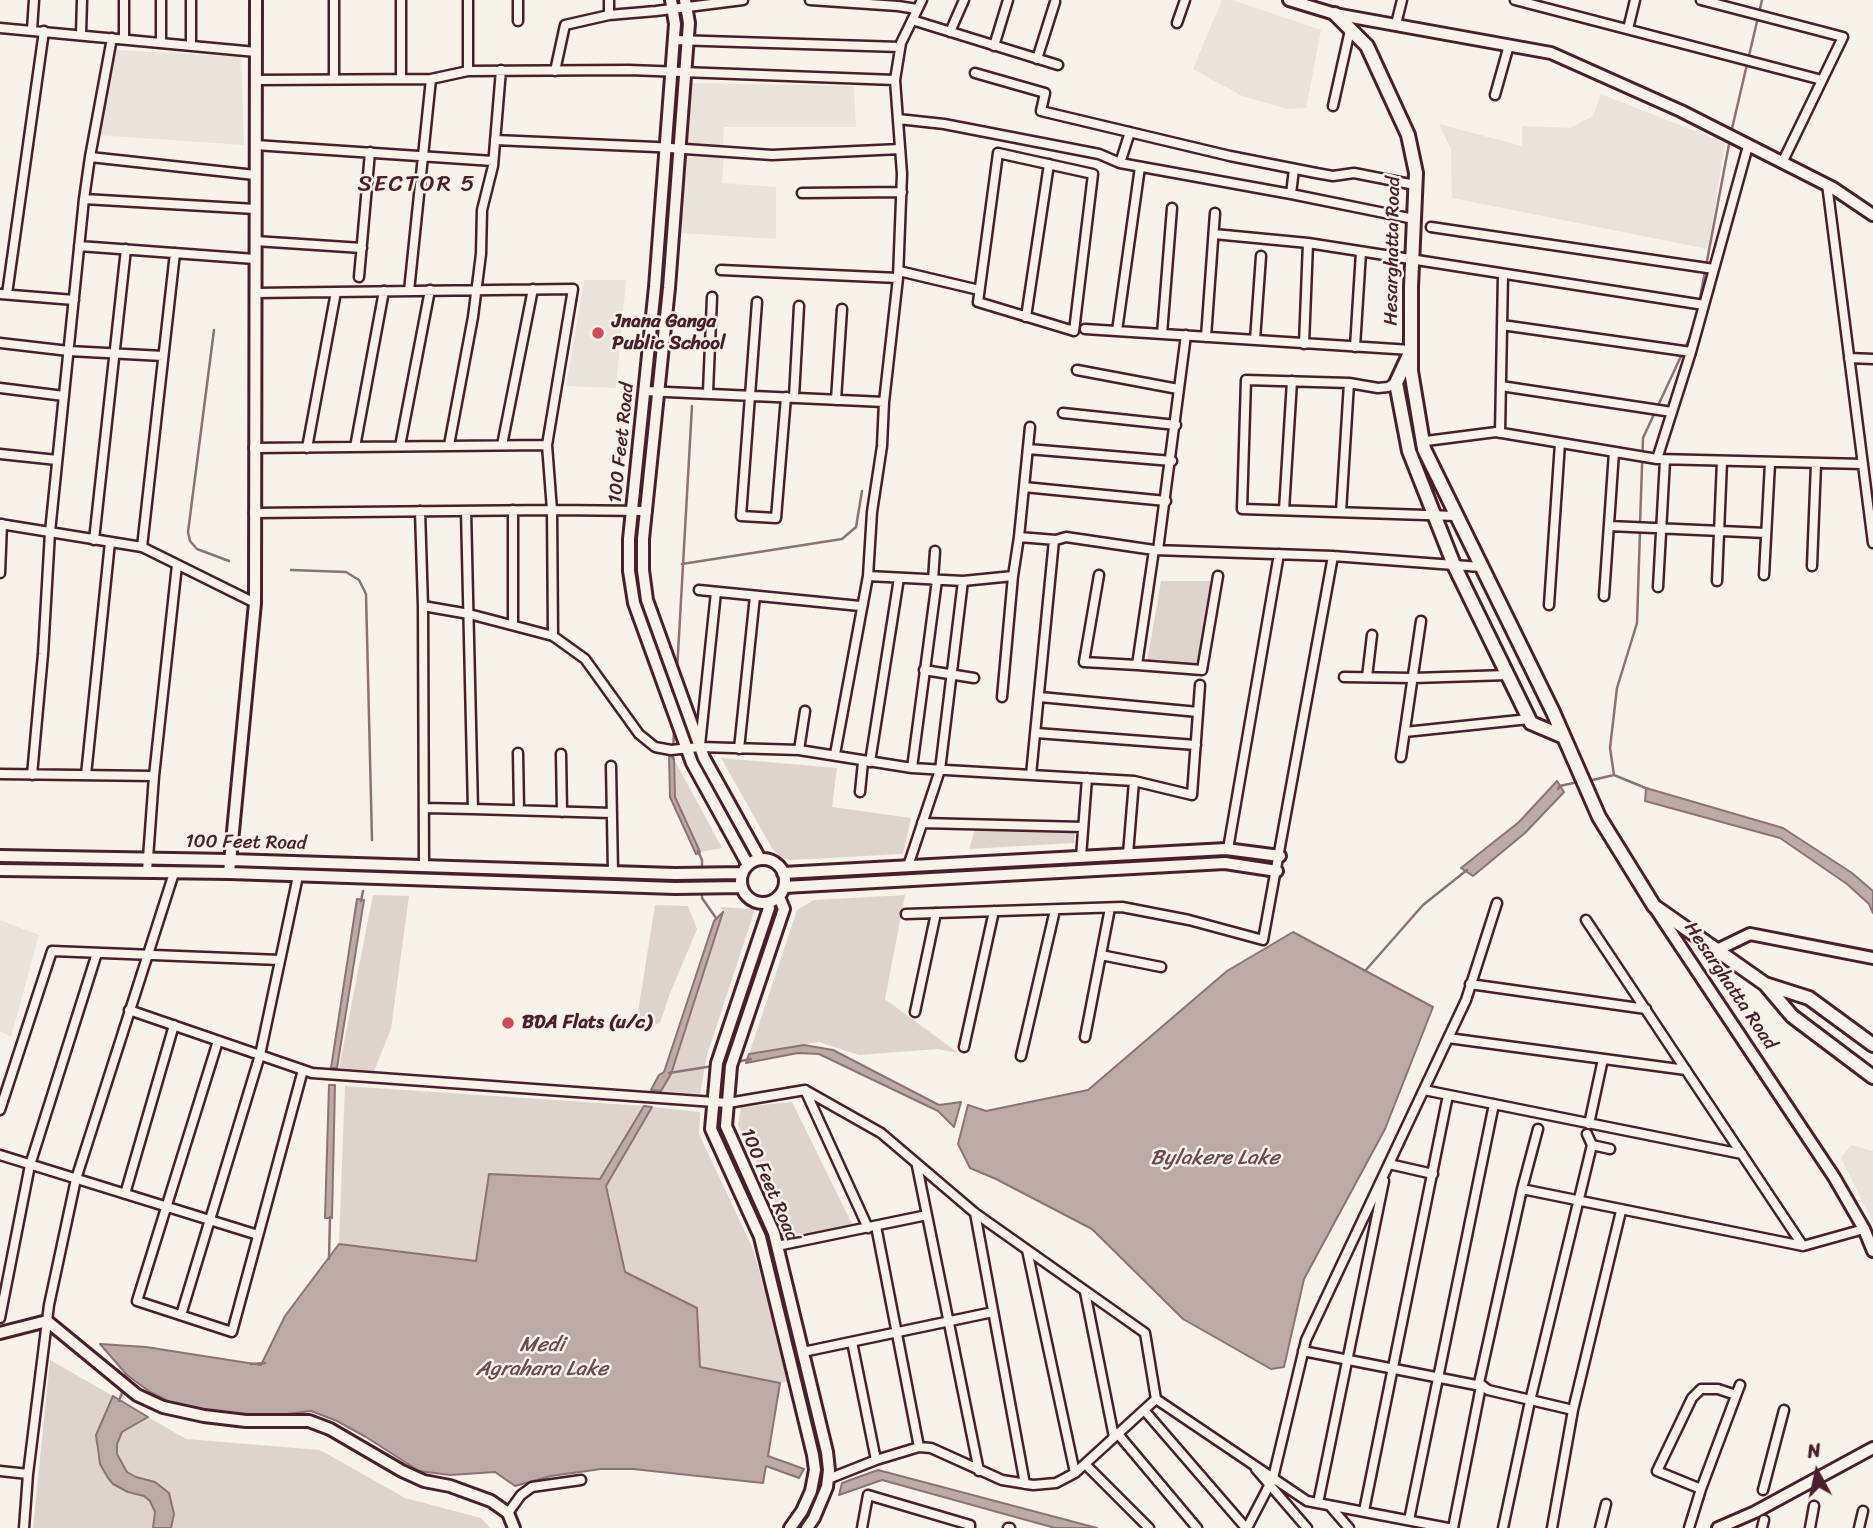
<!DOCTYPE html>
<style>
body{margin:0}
#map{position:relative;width:1873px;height:1528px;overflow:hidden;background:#f7f3e8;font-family:Sriracha,sans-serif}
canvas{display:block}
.north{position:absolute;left:1782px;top:1437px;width:70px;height:70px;-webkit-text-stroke:5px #f7f3e8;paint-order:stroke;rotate:352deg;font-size:19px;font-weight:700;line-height:28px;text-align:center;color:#4a1f2b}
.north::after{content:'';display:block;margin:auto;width:24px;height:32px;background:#4a1f2b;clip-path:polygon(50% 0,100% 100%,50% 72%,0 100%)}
</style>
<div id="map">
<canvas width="1873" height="1528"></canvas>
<div class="north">N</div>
</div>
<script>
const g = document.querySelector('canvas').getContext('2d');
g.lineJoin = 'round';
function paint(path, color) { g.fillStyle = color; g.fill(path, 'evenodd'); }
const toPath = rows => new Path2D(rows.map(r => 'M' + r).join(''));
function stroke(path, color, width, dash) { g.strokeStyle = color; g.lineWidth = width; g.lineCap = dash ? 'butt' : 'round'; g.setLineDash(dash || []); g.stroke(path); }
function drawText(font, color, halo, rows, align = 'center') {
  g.font = font + ' Sriracha,sans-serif'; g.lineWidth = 5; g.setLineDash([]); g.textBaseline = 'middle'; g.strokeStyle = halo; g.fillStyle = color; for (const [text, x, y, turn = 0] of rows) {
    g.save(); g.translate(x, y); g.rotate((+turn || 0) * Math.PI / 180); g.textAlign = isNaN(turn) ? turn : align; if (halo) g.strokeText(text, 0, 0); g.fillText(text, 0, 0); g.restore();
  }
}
const built = toPath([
 [1222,0,1232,0,1321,30,1306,108,1288,109,1242,96,1193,69],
 [117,50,241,57,244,145,97,135],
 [691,83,854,86,856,127,724,127,723,147,688,143],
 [1601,94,1725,143,1708,249,1452,198,1451,149,1439,124,1522,146,1522,126,1570,128,1593,116],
 [684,156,724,158,722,183,776,187,776,239,680,233],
 [584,280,626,280,616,388,566,386],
 [0,920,39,935,11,1037,0,1031],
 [1851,1145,1873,1151,1873,1223,1841,1158]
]);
const green = toPath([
 [1161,581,1214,581,1198,665,1147,662],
 [721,758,837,768,832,807,911,818,903,854,791,860,782,858,773,850],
 [674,759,722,848,700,852,675,797],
 [975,830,1075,831,1074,843,969,849],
 [373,895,409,896,391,1029,374,1071,339,1068],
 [905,895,885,999,958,1053,938,1049,859,1055,819,1042,749,1054,797,910,814,900],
 [655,905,688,906,697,929,669,996,660,1023,635,1031],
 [720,907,755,909,707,1055,700,1094,661,1091,671,1074,723,912],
 [345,1086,644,1106,600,1179,489,1174,476,1261,339,1244],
 [792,1102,853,1226,792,1237,738,1125,741,1107],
 [652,1107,700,1112,699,1134,753,1249,790,1381,780,1383,699,1367,697,1308,625,1272,606,1186],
 [50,1360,113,1396,96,1435,97,1455,103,1471,113,1484,128,1492,144,1496,150,1501,155,1512,153,1528,33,1528],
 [148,1417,186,1439,320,1450,405,1498,481,1518,490,1528,171,1528,173,1507,169,1493,155,1482,136,1477,127,1472,117,1454,117,1444,122,1432]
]);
const water = toPath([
 [669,754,674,759,675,797,700,852,696,854,670,797,669,754],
 [1557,781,1564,792,1525,833,1473,876,1461,868,1519,822,1557,781],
 [1646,788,1783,828,1852,873,1873,891,1873,913,1869,904,1847,884,1780,838,1645,801,1646,788],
 [357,899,364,900,337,1068,331,1068,357,899],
 [723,912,671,1074,661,1091,651,1090,659,1075,664,1072,714,921,723,912],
 [1293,932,1433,1007,1385,1129,1304,1279,1284,1367,1271,1369,1183,1319,1092,1229,996,1179,970,1168,958,1144,968,1105,986,1111,1088,1090,1227,971,1293,932],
 [804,1045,833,1050,939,1105,961,1102,954,1127,938,1111,819,1054,798,1053,746,1063,749,1054,804,1045],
 [329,1085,335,1085,332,1218,325,1218,329,1085],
 [644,1106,652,1107,606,1186,625,1272,697,1308,700,1367,780,1383,768,1456,804,1469,799,1478,766,1466,763,1483,633,1469,601,1469,551,1476,515,1486,495,1472,450,1475,419,1471,366,1437,337,1421,311,1411,278,1415,239,1416,187,1408,174,1404,150,1392,127,1375,100,1344,146,1347,261,1365,285,1316,339,1244,476,1261,489,1174,600,1179,644,1106],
 [113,1396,148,1417,122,1432,117,1444,117,1454,127,1472,136,1477,155,1482,169,1493,174,1514,171,1528,153,1528,155,1512,150,1501,144,1496,128,1492,113,1484,108,1478,100,1464,96,1435,113,1396],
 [878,1470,1097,1528,1055,1528,882,1480,839,1495,842,1483,878,1470]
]);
const stream = toPath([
 [1731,133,1762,0],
 [1696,319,1730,139],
 [214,330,188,532,190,541,197,549,229,561],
 [1685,348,1694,328],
 [1640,524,1643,438,1682,354],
 [682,564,842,539,856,527,862,491],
 [291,570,346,572,359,580,366,594,372,840],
 [677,671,692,406],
 [673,759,674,727],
 [1614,775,1610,748,1617,688,1637,623,1640,531],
 [1588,781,1614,775,1648,789],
 [1558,789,1560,786,1578,782],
 [698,851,702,860,702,871],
 [702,892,702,898,716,918],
 [361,901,363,891],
 [1365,971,1423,905,1467,870],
 [736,1062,751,1059],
 [669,1073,713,1066],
 [329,1259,330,1217],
 [251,1364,265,1363],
 [119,1401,124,1387]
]);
const street = toPath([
 [191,0,191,45],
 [401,0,401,79],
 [468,0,468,71],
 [518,0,518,21],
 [609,0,609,15],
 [810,0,898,6,917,9],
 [1515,0,1822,80],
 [1701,0,1843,37,1782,163],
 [912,20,1058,65],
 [1177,23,1185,0],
 [1396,24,1402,0],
 [0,28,256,52],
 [1628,29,1635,0],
 [32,30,34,0],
 [950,32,964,0],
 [81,34,82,0],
 [124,39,124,0],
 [674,40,900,47],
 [161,41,161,0],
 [994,46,1008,0],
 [1037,59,1055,2],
 [555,71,565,25,609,15,656,11,743,0],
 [975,73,1045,93,1041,111,1230,156,1316,173,1333,176,1354,173,1415,185],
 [334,79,334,0],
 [255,80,431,79,468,71,629,70,895,80],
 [1495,95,1509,45],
 [1333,106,1350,30],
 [898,119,944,124,1099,154,1120,163,1291,194,1414,219],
 [495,140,656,147,772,155,900,149],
 [255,145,493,161],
 [998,153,1093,174,1074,331,978,302,998,153],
 [90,157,255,175],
 [1120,163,1130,132],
 [1827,184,1873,543],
 [802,193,902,192],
 [1291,194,1294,169],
 [84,199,255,209],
 [1431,227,1714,269],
 [1214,234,1308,243,1704,305],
 [255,241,362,248],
 [79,246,255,259],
 [721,270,898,278],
 [899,271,979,290],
 [359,277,370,152],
 [409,291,431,79],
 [255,293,573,289,547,445,552,510,553,636,469,614,423,606],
 [0,294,74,300],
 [7,294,44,31],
 [757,302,741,516,776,518,786,397],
 [1026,317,1049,164],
 [1502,325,1691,352],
 [1085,329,1411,350],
 [1117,331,1140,167],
 [1162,334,1172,208],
 [1206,337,1215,213],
 [1255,340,1261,256],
 [0,343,69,351,163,356],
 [1304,344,1308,243],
 [1355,347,1361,252],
 [1849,358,1873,359],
 [1077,370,1178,389],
 [1398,381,1388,387,1378,388,1349,383,1246,380,1242,509,1456,516],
 [1501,386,1672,412],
 [0,388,64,396],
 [645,391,884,402],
 [708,392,712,297],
 [794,397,799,306],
 [836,400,842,309],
 [1063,413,1176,425],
 [1500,433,1503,274],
 [1426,441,1496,432,1657,459,1863,464],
 [449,445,473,317,481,254,482,210,493,166,501,70],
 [502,445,533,289],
 [400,446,430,290],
 [355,447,384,291],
 [254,448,547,445],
 [307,448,336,292],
 [1028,449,1172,461],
 [0,454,57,460],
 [1657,459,1691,352,1748,146],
 [1024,487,1166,501],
 [513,510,513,625],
 [1284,510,1292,381],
 [420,511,423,606,424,866],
 [1341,512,1349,383],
 [254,513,552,510,647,511],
 [0,524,142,547,255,603],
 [1609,526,1766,533],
 [1019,537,1030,427],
 [94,540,126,249],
 [142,547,175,253],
 [1158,550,1186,335],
 [1812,566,1816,464],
 [0,573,2,524],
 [1099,575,1084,662,1137,665,1154,550],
 [1764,575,1770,463],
 [868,576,963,581,1013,576,1019,537,1056,540,1066,537,1154,550,1333,556,1481,567],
 [933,580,935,551],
 [1717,581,1722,461],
 [1658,587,1665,460],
 [699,590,860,606],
 [1604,596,1614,452],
 [1549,605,1560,443],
 [553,636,585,659,639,734,655,747,671,750,700,747,799,750,912,768,1134,781,1192,795,1200,685],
 [1137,665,1202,670,1218,576],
 [924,670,974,678],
 [1344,677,1413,678,1508,675],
 [1367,677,1372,635],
 [1002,697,1013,576],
 [1040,697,1198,712],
 [1405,732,1529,719],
 [1036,733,1196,745],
 [700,745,716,592],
 [739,749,755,596],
 [799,750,805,711],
 [518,753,519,810],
 [561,754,562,812],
 [835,754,868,576,872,512,882,446,884,402,898,278,902,174,895,80,901,43,922,0],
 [1401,757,1421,621],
 [870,762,899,578],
 [611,766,613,872],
 [912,768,937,580],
 [0,774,154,776],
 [32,775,43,654,50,532,84,199,90,157,112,38],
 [86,775,110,542],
 [1031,775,1054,540],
 [860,792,863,762],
 [425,808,473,809,466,511],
 [473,809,612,813],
 [922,823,1083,827],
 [1228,849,1279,554],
 [1128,854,1134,781],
 [1081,857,1087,778],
 [908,866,940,770,963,581],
 [147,872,154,776,177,565],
 [906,914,1122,907,1189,920,1263,940,1333,556],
 [1586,920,1803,1246],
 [1101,955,1161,967],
 [1470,984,1646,1009],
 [129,1010,312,1073,728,1103,805,1090,881,1133,975,1213,1145,1333,1156,1399,1307,1501,1448,1528],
 [915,1012,936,913],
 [1085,1037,1110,908],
 [1448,1038,1686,1070],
 [218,1041,137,1301,232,1332,303,1070],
 [964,1047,994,911],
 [1021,1056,1055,910],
 [805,1090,868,1228],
 [1424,1090,1742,1154],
 [0,1110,52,951,280,960],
 [1589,1124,1603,1059],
 [1538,1129,1522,1189,1479,1383,1488,1390,1573,1410],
 [1592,1145,1610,1149],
 [0,1155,258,1235],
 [1389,1164,1433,1174],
 [917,1166,979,1471],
 [1522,1189,1803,1246,1864,1229],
 [125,1194,174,1025],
 [975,1213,1025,1484],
 [876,1226,919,1447],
 [777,1246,927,1215],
 [1027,1250,1075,1473],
 [1085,1292,1114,1437],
 [181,1315,260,1055,298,876],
 [0,1318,30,1165,97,953],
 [852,1342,876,1460],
 [1303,1351,1481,1386,1453,1528],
 [803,1352,993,1312],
 [1144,1410,1246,1528],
 [1118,1434,1197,1528],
 [1085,1464,1149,1528],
 [1256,1469,1307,1528],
 [0,1471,28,1474],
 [828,1479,876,1460,919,1447,931,1448,1002,1480,1033,1485,1056,1483,1075,1473,1156,1399],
 [1701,1489,1740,1385],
 [1763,1490,1784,1410],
 [1318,1503,1384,1181],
 [1329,1505,1349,1528],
 [1364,1511,1448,1095],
 [508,1513,521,1495,532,1487,581,1480],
 [1409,1520,1494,1104],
 [24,1528,28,1474,49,1305,76,1179,174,873],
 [862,1528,868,1495,970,1525,970,1528],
 [1008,1528,1010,1528],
 [1247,1528,1273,1478,1306,1340,1466,1000,1497,903],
 [1503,1528,1530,1401,1592,1145,1587,1134],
 [1552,1528,1573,1410,1621,1211],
 [1600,1528,1606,1504],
 [1689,1528,1701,1489,1657,1471,1692,1398,1701,1389,1718,1389,1736,1395],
 [1762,1528,1764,1520],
 [1810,1528,1814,1506],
 [1859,1528,1863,1511]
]);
const secondary = toPath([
 [671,0,675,24,655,287,629,539,629,571,634,603,692,763,748,865],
 [685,0,689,23,669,288,643,539,643,570,647,600,704,758,760,859],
 [1289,0,1335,14,1551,53,1681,111,1833,188,1873,215],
 [0,856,230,860,675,874,742,873],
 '741 881a22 22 0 1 1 44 0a22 22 0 1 1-44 0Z',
 [0,870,229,873,675,888,741,887],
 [229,873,255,603,256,0],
 [783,873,1226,849,1280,856],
 [784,887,1225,863,1277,871],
 [779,897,784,909,731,1066,726,1126,774,1233,827,1452,829,1470,827,1487,814,1518,807,1528],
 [767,903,769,908,717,1063,711,1129,760,1237,813,1455,815,1470,811,1491,802,1511,790,1528],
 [1655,908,1834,1177,1864,1229,1873,1251],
 [1717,950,1750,934,1873,958],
 [0,1333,47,1321,137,1395,163,1407,204,1416,246,1421,309,1421,330,1429,402,1471,424,1481,450,1486,491,1501,508,1513,514,1528],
 [1718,1528,1755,1512,1873,1448]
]);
const primary = toPath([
 [1335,14,1367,46,1408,135,1416,173,1411,287,1411,371,1424,449,1553,712,1599,817,1654,906,1765,984,1792,1016,1873,1077],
 [1409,355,1396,383,1409,451,1454,565,1531,723,1564,737],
 [1765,984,1809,998,1873,1045]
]);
const markers = [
 [598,333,7,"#d1495b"],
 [508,1023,7,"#d1495b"]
];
const streetNames = [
 ["Hesarghatta Road",1393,251,-89],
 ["100 Feet Road",622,443,-84],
 ["100 Feet Road",246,843,1],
 ["Hesarghatta Road",1730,986,56],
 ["100 Feet Road",769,1185,67]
];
const poiNames = [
 ["Jnana Ganga",612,322],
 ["Public School",612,344],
 ["BDA Flats (u/c)",522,1023]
];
const waterNames = [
 ["Bylakere Lake",1215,1159],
 ["Medi",542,1346],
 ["Agrahara Lake",542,1370]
];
const quarterNames = [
 ["SECTOR 5",417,185]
];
paint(built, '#eae3da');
paint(green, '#ded4cc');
paint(water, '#bcaaa7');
stroke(water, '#8e7275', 2);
stroke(stream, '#8e7275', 2.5);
stroke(street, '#4a1f2b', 13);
stroke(secondary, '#4a1f2b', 16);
stroke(primary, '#4a1f2b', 18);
stroke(street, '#f7f3e8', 8);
stroke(secondary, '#f7f3e8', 10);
stroke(primary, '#f7f3e8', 12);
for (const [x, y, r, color] of markers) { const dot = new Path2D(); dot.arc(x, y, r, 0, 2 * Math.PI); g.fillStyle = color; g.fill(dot); stroke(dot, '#f7f3e8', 2.5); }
drawText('19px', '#4a1f2b', '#f7f3e8', streetNames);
drawText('bold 19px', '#4a1f2b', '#f7f3e8', poiNames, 'left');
drawText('italic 21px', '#6c4950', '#f7f3e8', waterNames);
g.letterSpacing = '2px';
drawText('23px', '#4a1f2b', '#f7f3e8', quarterNames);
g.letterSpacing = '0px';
</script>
